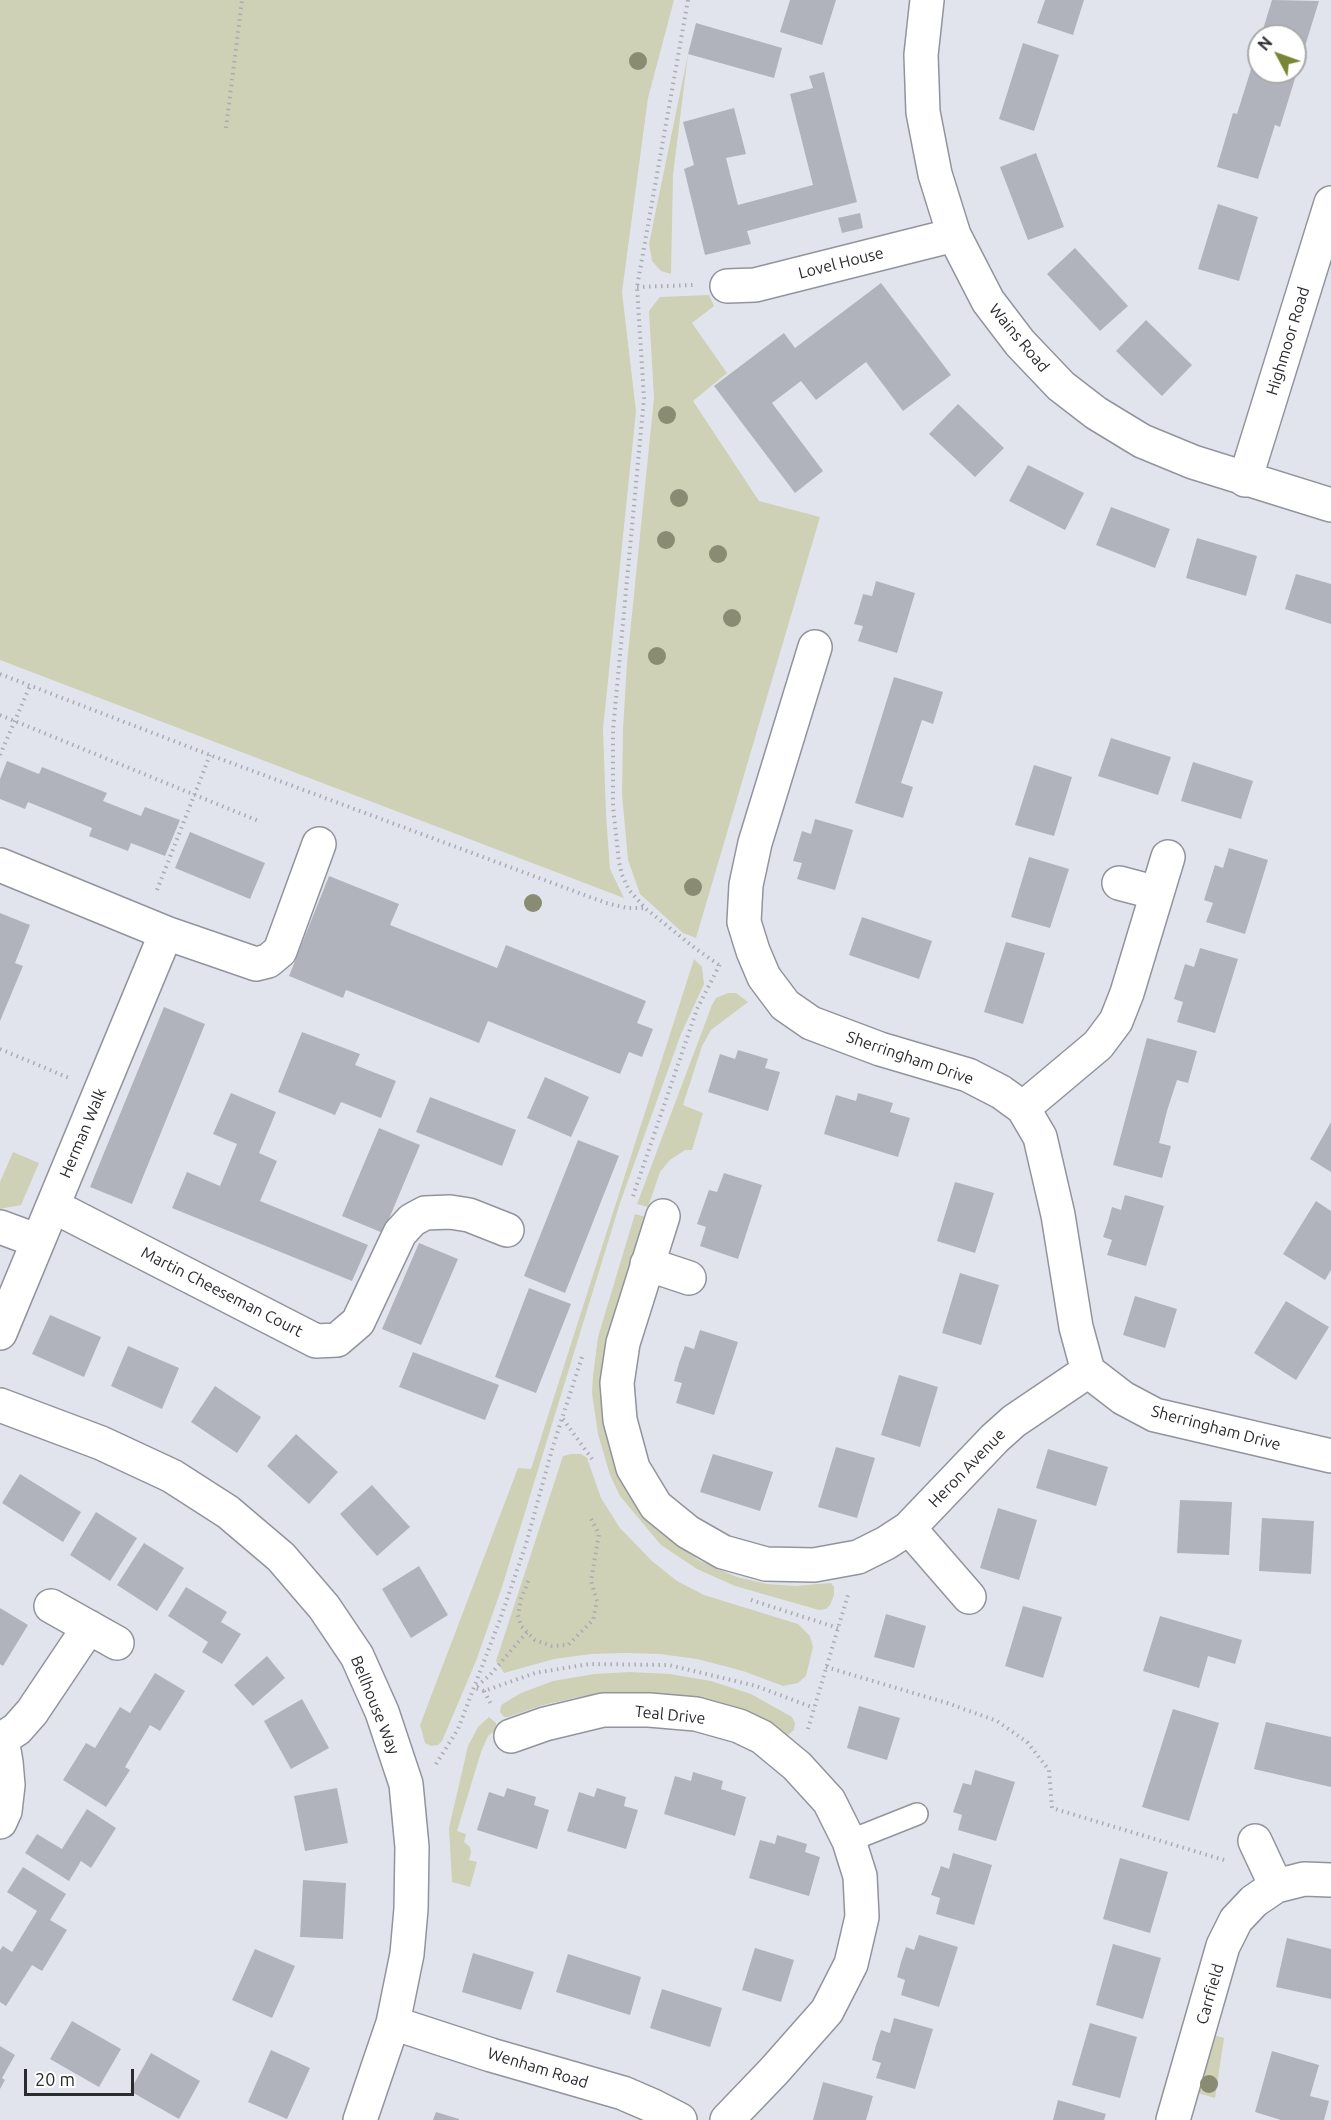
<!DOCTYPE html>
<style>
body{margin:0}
#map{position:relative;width:1331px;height:2120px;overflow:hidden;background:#e2e4ed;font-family:Ubuntu,sans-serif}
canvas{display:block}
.north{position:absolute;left:1247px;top:24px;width:60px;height:60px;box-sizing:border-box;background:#fff;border:2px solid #aaaaac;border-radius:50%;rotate:311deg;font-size:16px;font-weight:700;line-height:24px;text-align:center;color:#2a2b2f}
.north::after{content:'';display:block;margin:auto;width:21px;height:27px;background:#798735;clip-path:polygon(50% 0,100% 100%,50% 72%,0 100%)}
.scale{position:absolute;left:24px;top:2069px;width:110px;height:27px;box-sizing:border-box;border:3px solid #2a2b2f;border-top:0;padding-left:8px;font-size:18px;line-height:21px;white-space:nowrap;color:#2a2b2f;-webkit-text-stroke:4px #fff;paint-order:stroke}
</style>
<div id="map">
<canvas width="1331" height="2120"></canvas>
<div class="north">N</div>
<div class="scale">20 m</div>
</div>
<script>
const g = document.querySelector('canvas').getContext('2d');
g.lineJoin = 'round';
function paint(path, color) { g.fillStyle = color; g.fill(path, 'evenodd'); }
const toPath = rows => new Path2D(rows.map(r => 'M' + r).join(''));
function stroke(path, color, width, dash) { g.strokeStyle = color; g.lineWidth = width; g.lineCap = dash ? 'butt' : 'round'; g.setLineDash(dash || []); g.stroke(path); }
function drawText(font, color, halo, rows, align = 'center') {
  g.font = font + ' Ubuntu,sans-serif'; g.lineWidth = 5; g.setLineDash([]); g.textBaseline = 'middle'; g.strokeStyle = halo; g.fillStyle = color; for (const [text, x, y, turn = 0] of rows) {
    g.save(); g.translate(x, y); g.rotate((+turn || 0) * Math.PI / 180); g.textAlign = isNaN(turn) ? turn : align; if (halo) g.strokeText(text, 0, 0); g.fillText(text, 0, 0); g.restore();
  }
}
const green = toPath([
 [0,0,674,0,648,98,622,292,636,411,603,729,606,815,610,869,624,898,0,660],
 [688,54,673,175,671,274,661,271,652,261,649,244],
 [709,295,714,306,692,323,727,373,693,401,759,501,820,517,696,938,683,933,640,894,628,860,622,794,623,729,627,663,654,398,649,311,660,297],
 [694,959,702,967,704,984,681,1034,620,1203,502,1587,476,1661,442,1741,438,1745,431,1746,425,1743,420,1725,518,1468,531,1469],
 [728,993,736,993,748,1002,711,1030,702,1046,683,1105,703,1113,692,1150,685,1150,670,1160,660,1172,648,1207,637,1204,712,1005,716,998],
 [13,1152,39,1163,21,1205,0,1209,0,1182],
 [635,1214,646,1217,604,1401,648,1517,666,1537,700,1561,737,1577,767,1584,795,1586,831,1583,834,1587,834,1595,830,1605,826,1609,819,1610,735,1586,697,1569,661,1545,620,1496,610,1475,598,1434,592,1393,593,1376,598,1337],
 [571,1454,581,1454,587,1458,601,1498,620,1528,652,1561,677,1581,704,1595,798,1624,810,1636,813,1647,806,1676,798,1683,783,1686,743,1671,697,1659,660,1654,624,1653,591,1654,554,1659,504,1673,496,1661,563,1456],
 [630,1672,670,1674,711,1681,751,1694,792,1717,795,1723,794,1730,787,1736,661,1695,620,1693,579,1697,543,1705,508,1717,504,1717,500,1712,501,1705,521,1693,553,1681,594,1674],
 [489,1717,496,1723,497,1729,488,1736,481,1752,457,1831,466,1834,464,1842,470,1847,471,1852,469,1860,477,1862,470,1887,452,1882,449,1828,468,1746,478,1727],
 [1214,2035,1224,2038,1215,2098,1198,2093]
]);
const building = toPath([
 [790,0,836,0,822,45,780,32],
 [1045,0,1084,0,1073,35,1037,23],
 [1272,0,1319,1,1280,127,1275,125,1258,179,1217,167,1233,113,1237,114,1253,63,1259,66,1259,72,1295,72,1295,36,1261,36],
 [696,23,782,48,774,78,688,54],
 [1023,43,1059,55,1034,131,999,119],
 [824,72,857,202,747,231,751,244,705,255,684,169,694,165,683,122,734,108,746,154,726,158,738,205,813,185,790,94,813,88,809,76],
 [1036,153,1064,227,1028,240,1000,167],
 [1218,204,1258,217,1239,281,1198,269],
 [860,213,863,228,842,233,838,218],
 [1075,248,1128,306,1100,331,1047,274],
 [881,283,951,375,903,411,866,362,816,400,801,381,772,403,823,471,795,493,714,386,784,333,795,348],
 [1146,320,1192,365,1162,396,1116,351],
 [958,404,1004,448,975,477,929,434],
 [1028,465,1084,493,1065,530,1009,501],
 [1111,507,1170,529,1155,568,1096,545],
 [1197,538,1257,556,1246,596,1186,578],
 [1296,574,1331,584,1331,624,1285,609],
 [876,581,915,593,897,653,858,641,863,626,854,624,859,608,863,594,872,596],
 [894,677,943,692,933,724,922,720,901,783,913,787,903,818,855,803],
 [1111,738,1171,757,1158,795,1098,776],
 [7,761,39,774,42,767,107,793,103,801,141,816,145,807,180,820,165,856,131,843,128,851,89,836,92,828,28,802,25,809,0,799,0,779],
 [1193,762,1253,781,1241,819,1181,801],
 [1034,765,1072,777,1054,836,1015,825],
 [815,819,853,830,835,890,797,879,802,863,793,861,802,831,811,834],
 [190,832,265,863,250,899,175,868],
 [1229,848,1268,860,1245,934,1206,922,1213,903,1204,900,1215,865,1223,868],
 [1029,857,1069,869,1050,928,1011,917],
 [329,876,399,904,390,925,497,968,506,945,646,1001,637,1023,653,1029,642,1057,629,1052,620,1074,488,1021,479,1043,346,990,343,998,289,976],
 [0,913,30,925,15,963,23,966,0,1021],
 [862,917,932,941,919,979,849,955],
 [1006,942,1045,953,1023,1024,984,1012],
 [1200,948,1238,959,1215,1033,1177,1022,1183,1002,1174,999,1185,964,1194,967],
 [164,1007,205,1024,132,1204,90,1187],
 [302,1032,360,1054,355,1065,396,1081,381,1118,341,1102,335,1115,278,1092],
 [1147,1038,1197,1051,1188,1083,1177,1080,1167,1111,1159,1143,1171,1146,1162,1178,1113,1165],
 [738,1050,768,1059,765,1068,780,1072,768,1111,708,1092,720,1054,735,1059],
 [545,1077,589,1097,571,1137,527,1118],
 [231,1093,276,1112,259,1153,277,1161,260,1201,368,1245,352,1281,172,1208,187,1172,220,1186,237,1144,213,1134],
 [858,1093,893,1103,890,1112,910,1118,898,1157,824,1134,836,1095,856,1101],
 [430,1097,516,1130,502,1166,416,1132],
 [1331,1122,1331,1172,1310,1159],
 [379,1128,420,1145,383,1233,342,1216],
 [578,1140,619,1156,565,1293,524,1276],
 [724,1173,762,1185,738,1259,700,1246,706,1227,697,1224,709,1190,717,1192],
 [955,1182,994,1193,975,1253,937,1241],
 [1125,1195,1164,1206,1146,1266,1107,1255,1112,1240,1103,1237,1108,1222,1112,1207,1121,1210],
 [1316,1201,1331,1211,1331,1270,1325,1280,1283,1254],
 [419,1243,458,1259,421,1345,382,1329],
 [960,1273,999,1285,981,1345,942,1333],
 [529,1288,571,1304,536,1393,495,1377],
 [1135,1296,1177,1309,1165,1348,1123,1335],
 [1286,1301,1329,1327,1296,1380,1254,1353],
 [50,1315,101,1337,84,1377,32,1354],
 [700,1330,738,1342,714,1415,676,1403,682,1383,674,1381,679,1363,685,1346,694,1349],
 [128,1346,179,1368,162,1409,111,1386],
 [413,1352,499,1385,485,1420,399,1387],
 [899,1375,938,1387,920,1447,881,1435],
 [215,1386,261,1417,237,1453,191,1422],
 [296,1434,338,1472,309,1504,267,1466],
 [836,1447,875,1458,857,1518,818,1507],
 [1048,1449,1108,1467,1096,1506,1036,1488],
 [713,1454,773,1472,760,1511,700,1492],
 [20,1474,81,1512,63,1542,2,1503],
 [372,1485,410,1527,377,1556,340,1514],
 [1180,1500,1232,1502,1229,1555,1177,1553],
 [998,1508,1037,1520,1019,1580,980,1568],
 [96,1512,137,1538,110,1581,70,1555],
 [1262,1518,1314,1521,1311,1574,1259,1571],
 [144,1543,184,1568,157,1611,117,1585],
 [419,1566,448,1615,411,1638,382,1589],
 [186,1587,227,1612,221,1622,241,1634,222,1664,202,1652,208,1642,168,1616],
 [1023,1606,1062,1617,1043,1678,1005,1666],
 [0,1608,28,1625,3,1666,0,1664],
 [886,1614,926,1626,914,1668,874,1657],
 [1160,1616,1242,1640,1235,1664,1208,1656,1199,1688,1143,1671],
 [267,1656,285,1678,253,1706,234,1685],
 [155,1673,185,1691,160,1731,150,1725,125,1767,130,1770,106,1807,63,1780,86,1743,95,1748,120,1707,130,1713],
 [302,1699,329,1748,291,1769,264,1721],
 [859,1706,900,1718,887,1760,847,1748],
 [1173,1709,1219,1723,1189,1821,1142,1807],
 [1266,1722,1331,1737,1331,1787,1254,1769],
 [975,1770,1015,1782,996,1841,958,1830,962,1815,953,1812,963,1783,971,1785],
 [693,1772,723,1781,721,1789,746,1797,735,1836,664,1814,675,1776,691,1781],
 [337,1788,348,1843,305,1851,294,1796],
 [507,1788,536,1797,534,1805,549,1810,537,1849,477,1830,489,1792,504,1797],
 [597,1788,626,1797,624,1806,638,1810,626,1849,567,1831,579,1792,594,1797],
 [87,1809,116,1828,91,1868,81,1861,69,1881,25,1853,37,1834,62,1849],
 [777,1835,807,1844,805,1852,820,1857,809,1896,749,1878,760,1840,775,1844],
 [953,1853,992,1865,974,1925,936,1914,940,1898,931,1895,941,1866,949,1869],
 [1120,1858,1168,1872,1150,1933,1103,1919],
 [23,1867,66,1894,50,1920,67,1930,42,1971,32,1965,6,2006,0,2002,0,1950,3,1946,12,1952,37,1911,7,1892],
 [303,1880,346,1883,343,1939,300,1937],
 [919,1935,958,1947,939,2007,901,1995,905,1980,897,1977,901,1962,906,1947,914,1950],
 [1287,1938,1331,1949,1331,1999,1276,1987],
 [1113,1944,1161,1958,1143,2019,1096,2005],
 [755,1948,794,1960,781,2002,742,1990],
 [255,1949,295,1966,272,2018,232,2000],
 [473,1953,534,1972,521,2010,462,1992],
 [568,1954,641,1977,630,2015,556,1992],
 [662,1989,722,2008,710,2047,650,2028],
 [894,2018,933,2029,915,2089,876,2078,881,2063,872,2060,876,2045,881,2030,890,2033],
 [72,2021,121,2049,99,2087,50,2059],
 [1090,2023,1137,2037,1120,2098,1072,2085],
 [0,2046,15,2055,2,2078,5,2080,0,2089],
 [271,2050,310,2068,287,2119,248,2102],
 [1272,2051,1319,2065,1310,2096,1329,2101,1324,2120,1281,2120,1255,2112],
 [151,2053,200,2081,179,2119,130,2091],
 [823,2082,873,2096,866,2120,813,2120],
 [1058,2100,1106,2114,1104,2120,1053,2120],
 [436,2112,459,2119,459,2120,433,2120]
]);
const path = toPath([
 [688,0,637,287,644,398,613,730,613,807,619,862,622,875,629,890,645,908,696,949,719,965],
 [226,128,242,0],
 [637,287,694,285],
 [0,674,210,755,606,903,627,908,644,908],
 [0,715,261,822],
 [0,755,30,686],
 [157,890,210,755],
 [0,1049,69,1078],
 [633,1196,697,1009,720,964],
 [563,1419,592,1459],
 [591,1519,599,1534,591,1581,597,1601,593,1620,568,1645,552,1646,535,1640,527,1632,490,1675,475,1688,484,1691,535,1673,589,1664,669,1665,756,1686,814,1708],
 [751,1600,838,1628],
 [527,1632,521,1626,518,1615,521,1599,529,1579],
 [826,1667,947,1703,997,1721,1027,1742,1049,1770,1052,1808,1224,1860],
 [484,1691,492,1706],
 [808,1729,848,1595],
 [436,1764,458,1729,501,1617,526,1544,553,1446,583,1354]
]);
const service = toPath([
 [849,1841,917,1814]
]);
const minor = toPath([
 [927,0,921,55,923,112,935,174,954,235,988,301,1020,343,1061,386,1096,413,1142,441,1193,462,1331,505],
 [727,286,755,285,954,235],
 [1245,480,1331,203],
 [815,647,755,843,746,885,744,922,753,951,764,977,785,1005,811,1023,880,1049,968,1075,1001,1092,1023,1108,1040,1137,1058,1215,1076,1327,1088,1371,1123,1398,1155,1415,1331,1456],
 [0,865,166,933,256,964,268,961,280,951,319,844],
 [1119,883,1157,893],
 [1023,1108,1098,1045,1116,1021,1127,993,1168,857],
 [53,1206,316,1341,337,1340,358,1322,400,1233,412,1220,425,1213,450,1212,469,1215,507,1230],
 [663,1216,623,1343,617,1383,620,1420,633,1468,656,1506,688,1532,723,1552,766,1564,814,1565,858,1557,886,1543,909,1528,995,1438,1014,1421,1088,1371],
 [0,1227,38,1241],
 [647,1264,689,1278],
 [0,1333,166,933],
 [0,1405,101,1443,172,1476,228,1512,281,1557,324,1607,357,1656,382,1712,406,1784,412,1847,411,1909,407,1954,393,2023,360,2120],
 [909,1528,969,1597],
 [51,1606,117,1643],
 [511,1736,545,1724,603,1710,649,1710,696,1714,739,1726,762,1737,797,1766,829,1801,849,1841,860,1876,862,1917,851,1964,827,2011,774,2071,727,2120],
 [0,1738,2,1739,6,1762,8,1785,5,1811,0,1822],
 [2,1739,17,1729,32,1712,89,1627],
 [1255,1841,1276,1886],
 [393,2023,491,2055,623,2093,653,2106,680,2120],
 [1173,2120,1223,1946,1236,1920,1254,1901,1276,1886,1304,1879,1331,1880]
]);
const trees = [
 [638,61],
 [667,415],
 [679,498],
 [666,540],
 [718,554],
 [732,618],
 [657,656],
 [693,887],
 [533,903],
 [1209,2084]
];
const streetNames = [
 ["Lovel House",841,263,-14],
 ["Wains Road",1019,338,50],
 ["Highmoor Road",1288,341,-73],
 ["Sherringham Drive",910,1058,19],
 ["Herman Walk",83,1133,-67],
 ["Martin Cheeseman Court",222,1292,27],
 ["Sherringham Drive",1216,1428,15],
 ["Heron Avenue",967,1468,-46],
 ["Bellhouse Way",375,1705,68],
 ["Teal Drive",670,1715,6],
 ["Carrfield",1210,1994,-74],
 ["Wenham Road",538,2068,17]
];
paint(green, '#ced1b5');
paint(building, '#b1b3bc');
stroke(service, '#92949d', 24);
stroke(minor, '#92949d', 36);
stroke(path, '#aaabb3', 4, [1.5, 4.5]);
stroke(service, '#fff', 21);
stroke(minor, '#fff', 33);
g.fillStyle = '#898c73';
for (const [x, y] of trees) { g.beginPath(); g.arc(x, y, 9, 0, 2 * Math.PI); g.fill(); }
drawText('16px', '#2a2b2f', '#fff', streetNames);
</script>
